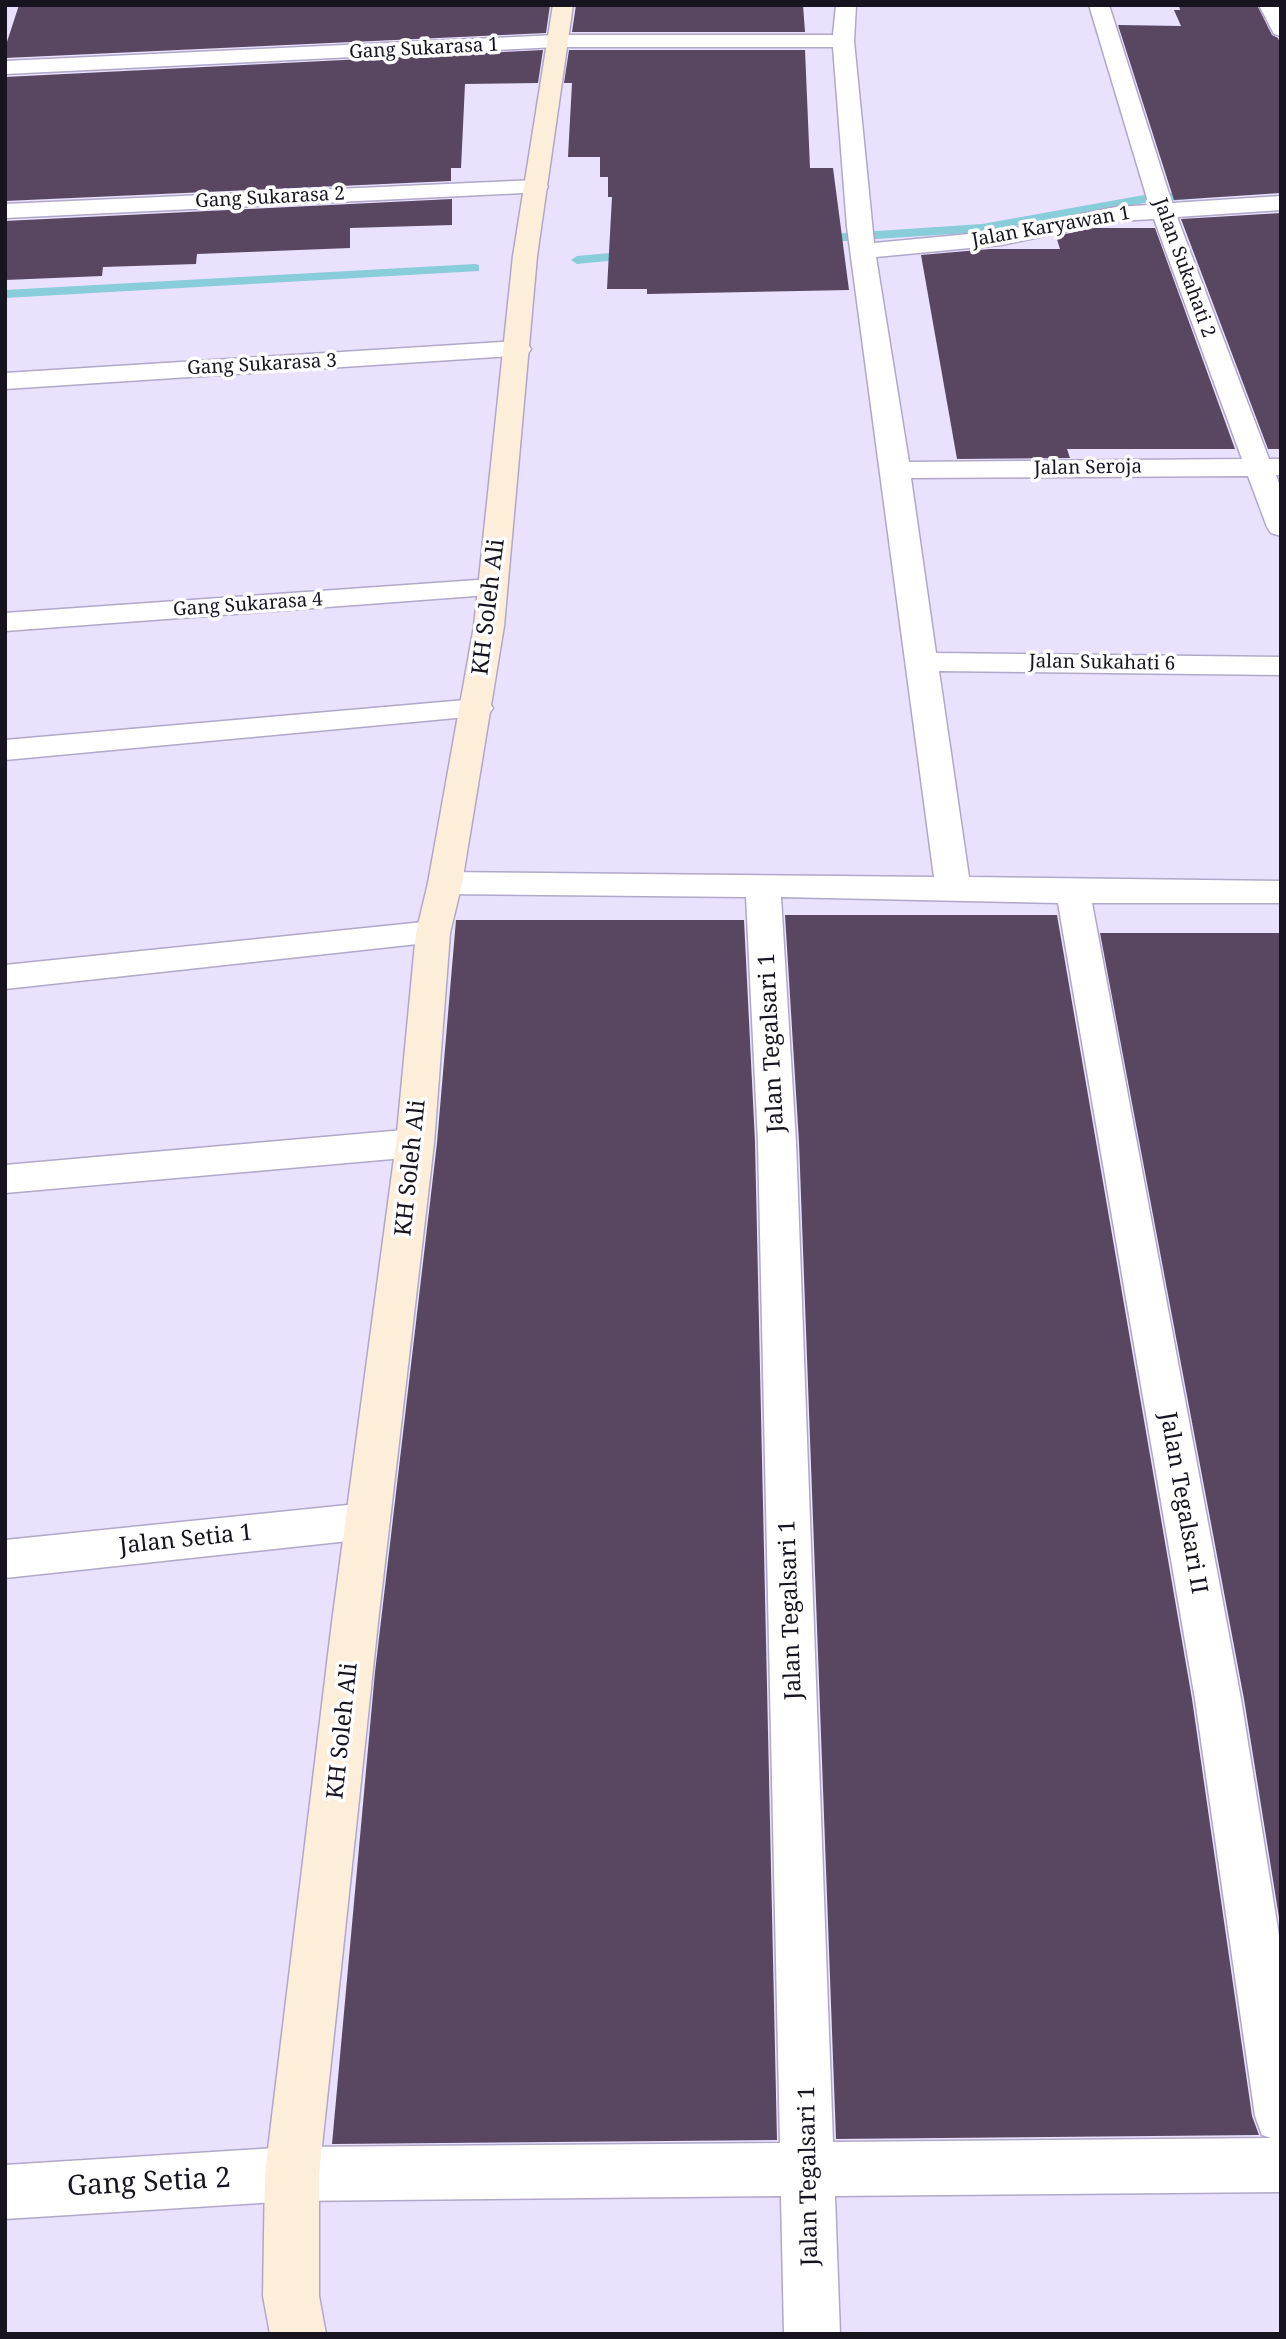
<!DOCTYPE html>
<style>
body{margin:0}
#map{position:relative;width:1286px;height:2339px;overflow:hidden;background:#e9e1fe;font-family:"Noto Serif",serif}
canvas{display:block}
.frame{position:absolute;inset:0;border:7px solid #171420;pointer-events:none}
</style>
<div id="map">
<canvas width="1286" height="2339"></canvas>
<div class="frame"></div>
</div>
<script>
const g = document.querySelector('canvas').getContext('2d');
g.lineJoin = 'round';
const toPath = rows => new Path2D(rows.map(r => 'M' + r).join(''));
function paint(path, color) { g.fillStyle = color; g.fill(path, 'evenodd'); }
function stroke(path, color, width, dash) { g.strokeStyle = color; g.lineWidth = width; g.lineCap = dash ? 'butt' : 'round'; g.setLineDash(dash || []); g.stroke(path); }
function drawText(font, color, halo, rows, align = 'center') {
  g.font = font + ' "Noto Serif",serif'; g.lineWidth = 7; g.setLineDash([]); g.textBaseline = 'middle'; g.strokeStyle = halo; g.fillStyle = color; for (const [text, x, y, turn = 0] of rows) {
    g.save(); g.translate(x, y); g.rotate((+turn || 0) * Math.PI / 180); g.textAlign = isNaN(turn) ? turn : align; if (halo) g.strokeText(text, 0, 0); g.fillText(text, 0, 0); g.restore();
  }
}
const stream = toPath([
 [1199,191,1203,192,1203,198,1144,203,982,232,816,243,810,239,816,235,982,224,1144,195,1199,191],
 [633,251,637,252,637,258,577,264,571,260,577,256,633,251],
 [475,264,479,265,479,271,5,298,5,290,475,264]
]);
const building = toPath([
 [19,5,550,5,546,33,5,58,5,48],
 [576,5,803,5,805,32,572,32],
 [1179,5,1257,5,1272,35,1278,38,1281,45,1281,193,1174,200,1118,25,1181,26,1174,10,1180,10],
 [543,50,538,83,465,84,461,168,451,168,451,181,5,201,5,77],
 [569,50,805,50,810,168,833,168,849,290,647,294,647,289,607,289,612,197,608,197,608,177,600,177,600,157,568,157,572,83,564,83],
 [452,199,452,225,350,228,350,248,197,254,196,264,103,267,102,276,5,280,5,221],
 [1281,213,1281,449,1268,449,1181,219],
 [1094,228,1155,228,1235,449,1067,449,1070,458,957,459,921,255,990,249,1060,249,1056,236],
 [785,915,1057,915,1192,1699,1252,2116,1259,2135,836,2139,799,1142],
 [456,920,744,920,755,1142,777,2140,332,2144,375,1672,437,1143],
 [1100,933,1281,933,1281,1930,1244,1699]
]);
const street = toPath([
 [836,5,856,5,854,41,874,243,1001,231,1116,207,1149,205,1089,5,1109,5,1172,203,1281,196,1281,210,1177,217,1269,459,1281,459,1281,475,1276,475,1281,489,1281,536,1271,533,1267,527,1248,476,911,478,936,653,1281,657,1281,675,939,671,969,877,1281,881,1281,903,1092,903,1241,1699,1281,1948,1281,2192,835,2196,840,2334,784,2334,781,2196,292,2201,5,2219,5,2165,292,2147,780,2143,758,1142,746,897,445,894,433,891,428,883,433,875,445,872,934,877,847,227,833,47,557,47,5,74,5,61,557,35,833,35,836,5],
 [1154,219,1242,459,909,462,876,257,1001,245,1116,221,1154,219],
 [781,897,1058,903,1195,1699,1255,2116,1262,2135,1271,2138,833,2142,796,1142,781,897],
 [1259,5,1279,5,1281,36,1274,34,1259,5],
 [536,180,544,182,548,187,544,192,5,218,5,204,536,180],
 [518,341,527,343,531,349,527,355,5,389,5,373,518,341],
 [492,579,502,582,507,588,502,594,5,631,5,613,492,579],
 [477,699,488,701,493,708,488,715,5,760,5,740,477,699],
 [433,921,445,925,450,933,445,941,5,989,5,965,433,921],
 [415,1129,428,1133,434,1143,428,1153,415,1157,5,1193,5,1165,415,1129],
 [367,1503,383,1508,389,1521,383,1534,367,1539,5,1578,5,1540,367,1503]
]);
const secondary = toPath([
 [553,5,573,5,537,256,504,626,462,883,450,933,434,1143,378,1622,319,2174,319,2296,326,2334,270,2334,263,2296,265,2174,332,1622,396,1143,416,933,428,883,474,626,513,256,553,5]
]);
const farStreetnames = [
 ["Gang Sukarasa 1",424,49,-3],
 ["Gang Sukarasa 2",270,198,-3],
 ["Jalan Karyawan 1",1051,227,-10],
 ["Jalan Sukahati 2",1184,268,70],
 ["Gang Sukarasa 3",262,365,-3],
 ["Jalan Seroja",1088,468,-1],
 ["Gang Sukarasa 4",248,605,-4],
 ["Jalan Sukahati 6",1102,663,1]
];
const streetNames = [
 ["KH Soleh Ali",489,607,-83],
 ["Jalan Tegalsari 1",772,1043,-93],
 ["KH Soleh Ali",411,1168,-84],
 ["Jalan Tegalsari II",1183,1503,80],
 ["Jalan Setia 1",186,1540,-6],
 ["Jalan Tegalsari 1",791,1610,-92],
 ["KH Soleh Ali",343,1731,-84],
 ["Jalan Tegalsari 1",809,2176,-91]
];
const nearStreetnames = [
 ["Gang Setia 2",149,2183,-3]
];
paint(stream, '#89ccda');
paint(building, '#594762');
stroke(street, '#b1a8c9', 3);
stroke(secondary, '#b1a8c9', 3);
paint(street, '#fff');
paint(secondary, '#fdeed9');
drawText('19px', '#171420', '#fff', farStreetnames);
drawText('23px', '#171420', '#fff', streetNames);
drawText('28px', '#171420', '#fff', nearStreetnames);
</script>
